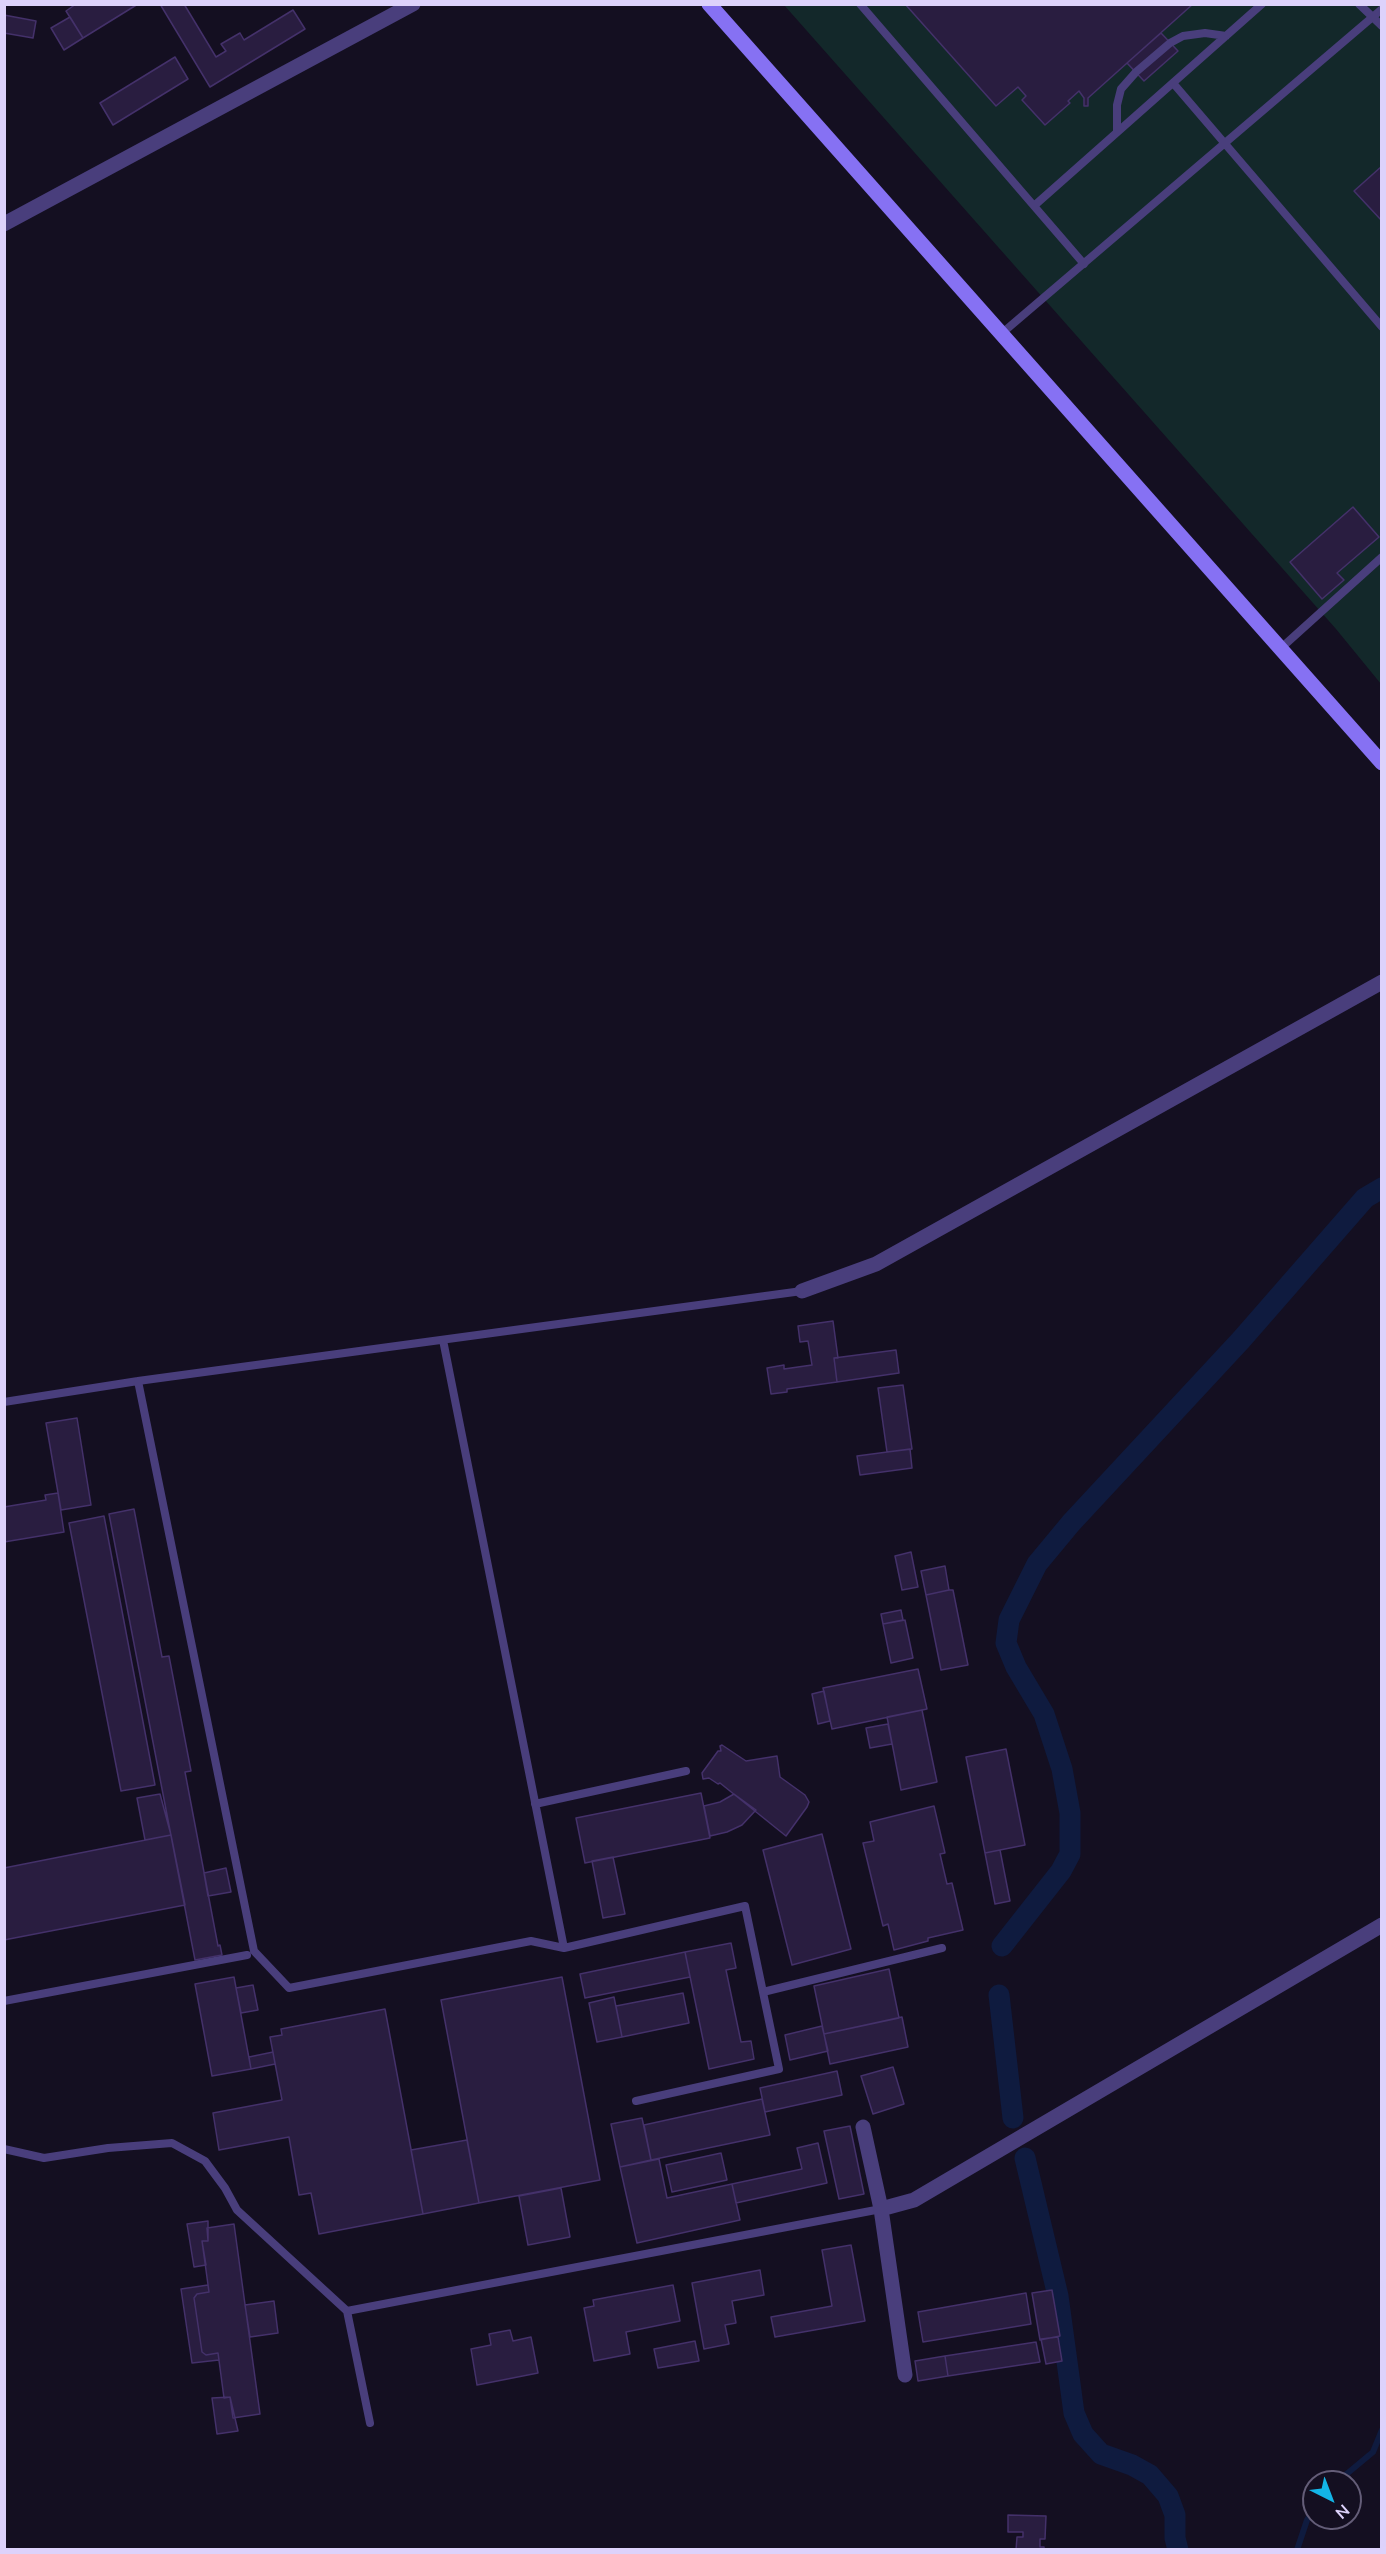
<!DOCTYPE html>
<style>
body{margin:0}
#map{position:relative;width:1386px;height:2554px;overflow:hidden;background:#140f21;font-family:Mulish,sans-serif}
canvas{display:block}
.frame{position:absolute;inset:0;border:6px solid #ddd2fb;pointer-events:none}
.north{position:absolute;left:1302px;top:2470px;width:60px;height:60px;box-sizing:border-box;background:#140f21;border:2px solid #645d78;border-radius:50%;rotate:138deg;font-size:16px;font-weight:700;line-height:24px;text-align:center;color:#ddd2fb}
.north::after{content:'';display:block;margin:auto;width:21px;height:27px;background:#13b5e7;clip-path:polygon(50% 0,100% 100%,50% 72%,0 100%)}
</style>
<div id="map">
<canvas width="1386" height="2554"></canvas>
<div class="frame"></div>
<div class="north">N</div>
</div>
<script>
const g = document.querySelector('canvas').getContext('2d');
g.lineJoin = 'round';
function paint(path, color) { g.fillStyle = color; g.fill(path, 'evenodd'); }
const toPath = rows => new Path2D(rows.map(r => 'M' + r).join(''));
function stroke(path, color, width, dash) { g.strokeStyle = color; g.lineWidth = width; g.lineCap = dash ? 'butt' : 'round'; g.setLineDash(dash || []); g.stroke(path); }
const green = toPath([
 [784,5,1381,5,1381,684,1336,629]
]);
const stream = toPath([
 [1337,2482,1373,2452,1382,2430],
 [1297,2550,1307,2520,1314,2509]
]);
const canal = toPath([
 [1002,1946,1061,1871,1070,1854,1070,1813,1062,1769,1044,1714,1016,1667,1006,1643,1009,1620,1037,1564,1071,1523,1241,1340,1365,1198,1382,1188],
 [999,1995,1013,2118],
 [1025,2158,1058,2296,1074,2413,1083,2434,1101,2454,1132,2465,1150,2475,1168,2496,1175,2515,1175,2538,1178,2550]
]);
const building = toPath([
 [76,4,138,4,83,38,66,11,76,4],
 [160,4,184,4,216,57,226,51,221,44,240,33,244,40,293,10,305,29,210,87,160,4],
 [905,4,1193,4,1088,98,1088,106,1084,106,1084,98,1079,91,1068,101,1070,103,1045,125,1022,100,1026,96,1018,87,996,106,905,4],
 [4,15,36,21,33,38,4,33,4,15],
 [70,17,83,38,64,50,51,28,70,17],
 [1161,33,1178,51,1144,81,1127,63,1161,33],
 [175,57,188,79,113,125,100,103,175,57],
 [1382,166,1382,221,1354,191,1382,166],
 [1353,507,1379,537,1337,573,1344,580,1322,599,1290,562,1353,507],
 [833,1321,838,1358,834,1358,837,1382,787,1389,787,1392,771,1394,767,1368,784,1365,784,1369,812,1365,808,1341,800,1342,798,1326,833,1321],
 [896,1350,899,1373,837,1382,834,1358,896,1350],
 [903,1385,912,1449,887,1452,878,1388,903,1385],
 [77,1418,91,1505,61,1510,46,1423,77,1418],
 [910,1449,912,1468,860,1475,857,1456,910,1449],
 [58,1493,64,1532,4,1542,4,1507,46,1500,45,1495,58,1493],
 [134,1509,162,1657,169,1656,191,1771,185,1772,218,1946,220,1945,222,1955,195,1960,109,1514,134,1509],
 [104,1516,155,1785,121,1791,69,1523,104,1516],
 [911,1552,918,1587,902,1590,895,1556,911,1552],
 [945,1566,949,1590,926,1595,921,1571,945,1566],
 [949,1590,953,1590,968,1665,941,1670,926,1595,949,1590],
 [901,1610,903,1620,883,1624,881,1614,901,1610],
 [905,1620,913,1658,891,1663,883,1624,905,1620],
 [918,1669,927,1709,832,1729,823,1688,918,1669],
 [824,1691,830,1721,818,1724,812,1694,824,1691],
 [922,1710,937,1782,901,1790,887,1717,922,1710],
 [888,1724,892,1744,870,1748,866,1728,888,1724],
 [722,1745,746,1761,777,1756,780,1777,805,1795,809,1802,807,1807,786,1836,720,1783,718,1784,709,1778,703,1779,702,1773,718,1751,721,1751,720,1746,722,1745],
 [1006,1749,1025,1845,985,1853,966,1757,1006,1749],
 [701,1793,710,1838,585,1863,576,1818,701,1793],
 [160,1794,171,1835,145,1840,137,1798,160,1794],
 [734,1794,756,1810,742,1825,727,1832,710,1836,704,1806,720,1802,734,1794],
 [934,1806,945,1853,940,1854,947,1884,952,1883,963,1930,928,1938,928,1941,894,1950,888,1924,883,1926,863,1843,874,1841,870,1822,934,1806],
 [822,1834,851,1949,792,1965,763,1850,822,1834],
 [171,1835,185,1905,4,1940,4,1868,171,1835],
 [1000,1850,1010,1901,995,1904,985,1853,1000,1850],
 [613,1857,625,1914,603,1918,592,1861,613,1857],
 [226,1868,231,1892,208,1896,204,1873,226,1868],
 [731,1943,736,1968,726,1970,741,2042,751,2041,754,2059,709,2069,685,1952,731,1943],
 [685,1952,690,1977,585,1998,580,1974,685,1952],
 [889,1969,899,2018,824,2034,814,1986,889,1969],
 [234,1977,251,2069,212,2076,195,1984,234,1977],
 [562,1977,600,2180,479,2203,441,2000,562,1977],
 [253,1985,258,2010,241,2013,236,1988,253,1985],
 [683,1993,689,2023,622,2037,616,2006,683,1993],
 [614,1997,622,2037,597,2042,589,2003,614,1997],
 [385,2009,423,2214,319,2234,311,2193,299,2195,289,2137,219,2150,213,2113,282,2100,270,2037,282,2035,281,2029,385,2009],
 [902,2017,908,2047,830,2064,824,2034,902,2017],
 [822,2026,828,2051,790,2060,785,2035,822,2026],
 [273,2052,275,2064,251,2069,249,2057,273,2052],
 [893,2067,904,2104,873,2114,861,2076,893,2067],
 [837,2071,842,2095,765,2112,760,2088,837,2071],
 [762,2099,770,2135,651,2160,644,2125,762,2099],
 [642,2118,651,2160,620,2167,611,2124,642,2118],
 [850,2126,864,2194,839,2199,824,2131,850,2126],
 [467,2140,479,2203,423,2214,411,2150,467,2140],
 [818,2143,827,2183,736,2203,732,2184,802,2169,797,2148,818,2143],
 [721,2153,727,2180,672,2192,666,2165,721,2153],
 [659,2159,667,2198,732,2184,740,2220,637,2243,620,2167,659,2159],
 [561,2188,570,2237,528,2245,519,2196,561,2188],
 [208,2221,208,2241,202,2241,206,2265,194,2267,187,2224,208,2221],
 [234,2224,260,2414,233,2418,230,2397,224,2398,218,2353,206,2355,202,2352,194,2298,197,2294,209,2292,202,2241,208,2241,207,2228,234,2224],
 [851,2245,865,2321,775,2337,771,2317,832,2306,822,2250,851,2245],
 [760,2270,764,2295,732,2301,736,2323,725,2325,729,2344,704,2349,692,2283,760,2270],
 [208,2285,209,2292,197,2294,194,2298,202,2352,206,2355,218,2353,219,2360,192,2363,181,2289,208,2285],
 [673,2285,680,2321,626,2332,630,2354,594,2361,584,2308,594,2306,593,2300,673,2285],
 [1052,2290,1060,2336,1040,2340,1032,2293,1052,2290],
 [1026,2293,1031,2324,923,2342,918,2312,1026,2293],
 [274,2301,278,2333,250,2337,245,2305,274,2301],
 [510,2330,513,2341,531,2337,538,2373,477,2385,471,2349,491,2345,489,2334,510,2330],
 [1058,2337,1062,2361,1046,2364,1041,2339,1058,2337],
 [695,2341,699,2361,658,2368,654,2349,695,2341],
 [1036,2342,1040,2362,948,2376,945,2356,1036,2342],
 [945,2356,948,2376,918,2381,915,2361,945,2356],
 [230,2397,238,2431,217,2434,212,2398,230,2397],
 [1008,2515,1046,2516,1045,2539,1040,2539,1040,2547,1044,2547,1044,2550,1016,2550,1017,2537,1023,2537,1023,2532,1008,2532,1008,2515]
]);
const lane = toPath([
 [860,4,1084,264],
 [1359,4,1382,26],
 [1173,83,1382,327],
 [1117,132,1117,105,1121,89,1136,72,1170,43,1183,36,1205,33,1226,36],
 [1035,205,1262,4],
 [1001,334,1382,9],
 [1280,649,1382,557],
 [443,1340,564,1948],
 [138,1381,254,1951,289,1988,531,1941,564,1948,745,1906,779,2069,636,2101],
 [4,1402,138,1381,802,1291],
 [535,1804,686,1771],
 [763,1992,942,1948],
 [4,2001,247,1955],
 [4,2149,44,2158,108,2148,172,2143,205,2161,225,2188,237,2210,347,2311],
 [370,2423,347,2311,881,2209]
]);
const street = toPath([
 [4,224,413,4],
 [802,1291,876,1264,1382,982],
 [863,2127,881,2209],
 [905,2375,881,2209,914,2200,1382,1925]
]);
const secondary = toPath([
 [709,4,1382,763]
]);
paint(green, '#13282a');
stroke(stream, '#0f1b3f', 6);
stroke(canal, '#0f1b3f', 21);
paint(building, '#291d40');
stroke(building, '#44316a', 1.5);
stroke(lane, '#493e7c', 8);
stroke(street, '#493e7c', 15);
stroke(secondary, '#8671f3', 15);
</script>
